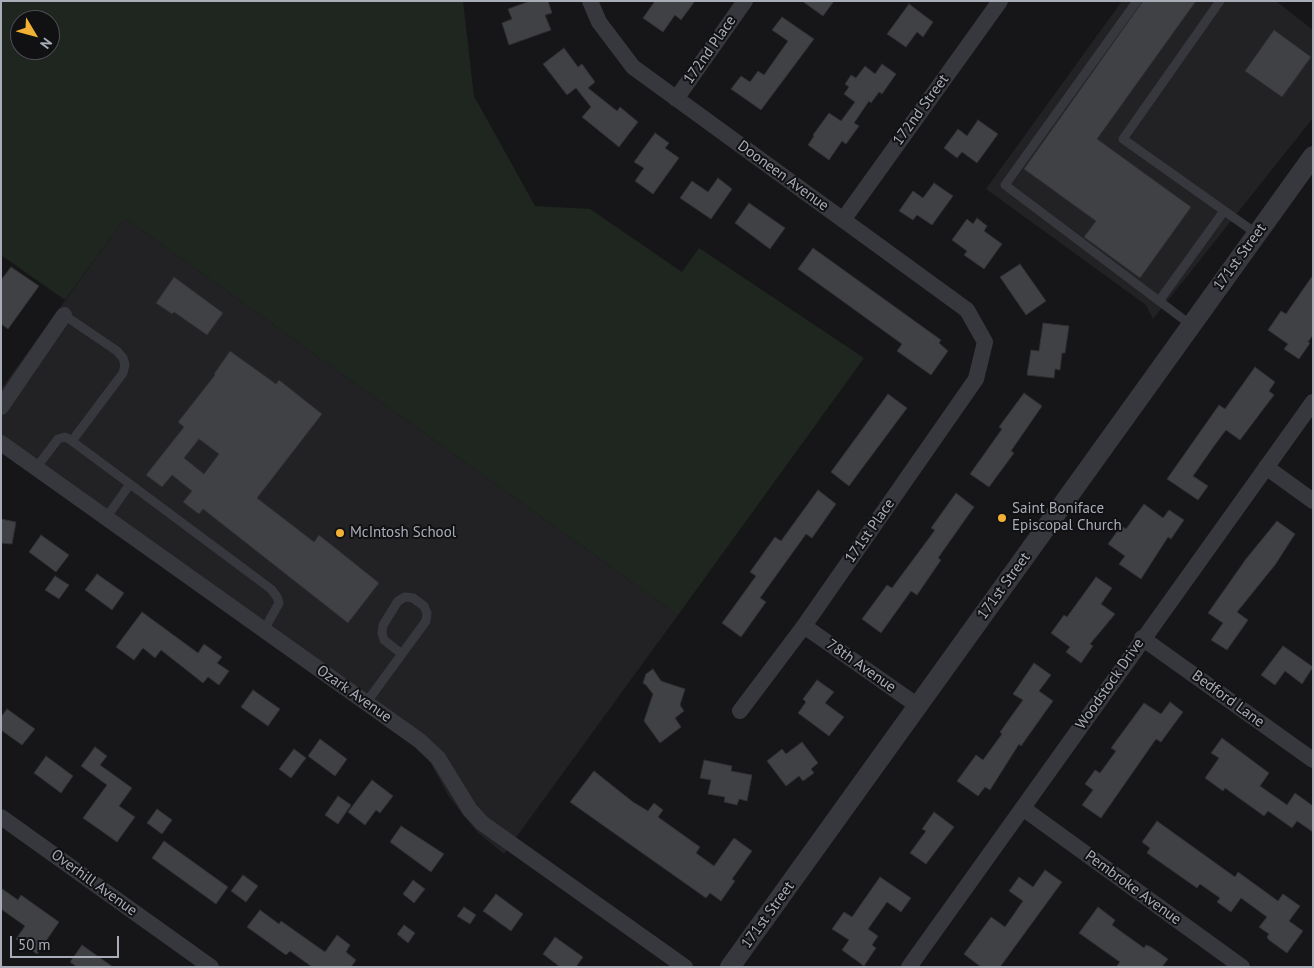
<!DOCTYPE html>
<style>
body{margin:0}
#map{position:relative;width:1314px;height:968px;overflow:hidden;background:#161618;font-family:"PT Sans",sans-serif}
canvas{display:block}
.frame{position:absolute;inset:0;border:2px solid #a8adb8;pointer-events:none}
.north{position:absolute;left:10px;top:10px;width:50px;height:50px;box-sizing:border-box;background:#111113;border:1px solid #4d4f55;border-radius:50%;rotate:127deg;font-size:14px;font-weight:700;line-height:20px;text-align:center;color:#a8adb8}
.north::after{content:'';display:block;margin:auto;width:18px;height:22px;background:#f2b134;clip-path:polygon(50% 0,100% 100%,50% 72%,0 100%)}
.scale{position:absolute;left:10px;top:936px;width:109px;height:22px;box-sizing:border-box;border:2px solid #a8adb8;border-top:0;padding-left:6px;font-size:15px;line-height:18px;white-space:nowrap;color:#a8adb8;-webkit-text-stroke:4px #111113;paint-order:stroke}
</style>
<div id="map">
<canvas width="1314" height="968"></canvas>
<div class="frame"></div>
<div class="north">N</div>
<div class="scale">50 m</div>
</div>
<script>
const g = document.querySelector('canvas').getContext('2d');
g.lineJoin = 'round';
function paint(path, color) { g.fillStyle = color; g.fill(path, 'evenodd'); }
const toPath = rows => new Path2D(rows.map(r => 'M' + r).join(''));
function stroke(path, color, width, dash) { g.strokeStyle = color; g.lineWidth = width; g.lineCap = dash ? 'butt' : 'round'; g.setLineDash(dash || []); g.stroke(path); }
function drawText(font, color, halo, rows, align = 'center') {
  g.font = font + ' "PT Sans",sans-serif'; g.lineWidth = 4; g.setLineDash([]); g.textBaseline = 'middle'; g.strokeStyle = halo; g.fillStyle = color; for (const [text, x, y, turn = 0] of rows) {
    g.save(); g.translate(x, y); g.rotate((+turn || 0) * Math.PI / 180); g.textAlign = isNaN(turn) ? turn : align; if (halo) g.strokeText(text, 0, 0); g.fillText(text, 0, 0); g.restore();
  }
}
const built = toPath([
 [1122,1,1276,1,1313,30,1313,118,1153,319,1146,305,986,189],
 [125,218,678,615,504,854,478,833,463,815,448,795,430,762,413,745,1,452,1,389]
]);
const green = toPath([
 [1,1,463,1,474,96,535,206,590,209,682,272,699,248,864,358,678,615,125,218,65,300,1,255],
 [20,20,50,20,50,50,20,50]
]);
const building = toPath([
 [530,1,548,1,552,13,545,15,551,30,509,45,502,23,512,19,508,9,530,1],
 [655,1,695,1,681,20,675,15,663,32,643,18,655,1],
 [802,1,834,1,823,16,802,1],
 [1143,1,1196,1,1097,139,1191,207,1140,278,1084,237,1096,221,1024,169,1143,1],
 [909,4,933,22,923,37,917,32,906,47,887,34,909,4],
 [782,17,814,39,761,110,731,89,741,76,750,82,758,71,764,75,788,41,772,30,782,17],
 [1274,30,1311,57,1282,97,1245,71,1274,30],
 [564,48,578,67,582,64,595,82,588,88,617,111,620,107,638,122,619,147,582,117,591,107,576,88,567,95,543,64,564,48],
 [882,64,896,74,882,94,879,92,871,103,869,101,854,123,859,126,846,144,842,141,829,160,808,145,814,136,813,135,829,113,841,121,855,102,844,94,849,87,845,84,851,75,856,78,865,66,875,74,882,64],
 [978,120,998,134,977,163,962,152,957,158,944,148,958,129,967,136,978,120],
 [655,133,669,143,665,148,679,158,653,194,635,181,644,168,634,162,655,133],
 [718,178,732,189,711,219,680,198,692,181,708,192,718,178],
 [934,183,953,196,932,225,917,215,913,220,899,211,913,191,923,198,934,183],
 [749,203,785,228,770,249,735,223,749,203],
 [977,218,987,226,984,231,1002,244,984,269,964,255,967,251,952,240,967,219,973,224,977,218],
 [813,248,941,340,939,343,948,351,931,375,897,351,902,344,798,269,813,248],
 [1020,264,1046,301,1026,315,1000,277,1020,264],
 [11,267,39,286,8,329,1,324,1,280,11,267],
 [1313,275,1313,335,1308,342,1310,343,1299,359,1284,349,1288,344,1268,330,1281,311,1286,314,1313,275],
 [174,277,223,313,207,335,174,312,172,314,156,303,174,277],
 [1043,323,1069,326,1065,353,1062,353,1060,370,1055,369,1054,378,1027,375,1031,350,1039,351,1043,323],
 [230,351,276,384,279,380,322,414,257,498,314,542,319,535,379,583,348,623,203,509,199,514,183,502,192,491,172,475,162,487,146,475,184,427,178,422,215,375,214,374,230,351],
 [199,439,219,454,204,474,184,458,199,439],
 [1255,367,1275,382,1269,391,1274,395,1240,440,1226,430,1214,446,1193,476,1208,486,1198,500,1167,479,1219,405,1225,409,1255,367],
 [1024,393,1042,406,1011,451,1014,453,989,487,970,474,1002,429,999,427,1024,393],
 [888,394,907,408,849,486,831,472,888,394],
 [818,490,836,504,812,538,806,534,760,598,766,602,741,637,722,623,756,576,750,572,775,537,781,541,818,490],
 [956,493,974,507,938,558,941,560,917,595,911,591,881,633,862,619,887,585,892,588,935,530,931,528,956,493],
 [1144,504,1163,518,1169,510,1184,520,1171,539,1168,537,1141,579,1119,564,1125,556,1108,544,1121,526,1126,529,1144,504],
 [1,519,16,522,12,544,1,543,1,519],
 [1277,521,1295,534,1275,565,1237,612,1248,620,1227,650,1211,640,1223,623,1208,613,1246,559,1277,521],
 [41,535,69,555,56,572,29,552,41,535],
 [97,574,124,593,112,610,85,590,97,574],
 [55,576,69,585,59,599,45,590,55,576],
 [1096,577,1112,588,1101,604,1115,614,1090,644,1093,646,1081,663,1066,652,1070,647,1051,633,1064,615,1067,617,1096,577],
 [142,612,198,653,204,644,222,657,217,663,229,671,219,685,208,677,203,683,161,650,155,658,143,648,134,660,116,647,142,612],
 [1283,646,1313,667,1302,684,1285,671,1275,685,1261,675,1283,646],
 [1034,663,1051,675,1039,691,1053,701,1021,746,1019,744,990,790,985,787,978,796,957,781,976,755,983,760,1002,734,1000,732,1023,700,1013,694,1034,663],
 [653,669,661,681,685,689,680,705,684,711,675,718,681,727,660,743,644,721,653,694,646,685,643,683,646,674,653,669],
 [817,680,834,692,825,703,844,717,829,736,798,713,806,702,803,699,817,680],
 [253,690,280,709,268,726,241,707,253,690],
 [1170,702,1183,712,1161,742,1156,739,1101,818,1082,805,1093,790,1085,784,1095,770,1100,773,1116,751,1111,748,1144,703,1161,714,1170,702],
 [7,709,35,729,22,745,1,730,1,717,7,709],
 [1222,738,1269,773,1260,786,1287,805,1295,793,1313,806,1313,832,1297,821,1292,828,1268,811,1264,816,1225,788,1223,791,1205,778,1219,758,1211,753,1222,738],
 [320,739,347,759,335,776,308,756,320,739],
 [802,742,818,763,811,769,814,773,803,781,799,776,786,786,767,761,782,749,786,754,802,742],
 [95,747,107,756,100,765,132,788,119,806,135,817,117,842,83,818,107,785,81,766,95,747],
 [294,749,306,758,291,778,279,769,294,749],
 [46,756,73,776,61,793,34,773,46,756],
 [704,760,732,766,731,771,752,775,747,801,739,799,737,805,724,802,725,797,708,794,711,780,700,778,704,760],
 [594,771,633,802,648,811,654,803,663,810,658,817,700,847,696,853,714,866,734,838,752,851,732,879,735,881,721,901,710,893,706,898,570,802,594,771],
 [372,780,393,796,380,813,376,810,365,825,348,812,372,780],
 [338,796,351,805,338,824,325,815,338,796],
 [157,809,172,820,162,834,147,823,157,809],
 [934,812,954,827,926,864,910,853,926,831,922,829,934,812],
 [1157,821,1235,877,1238,872,1278,901,1283,894,1300,906,1289,921,1303,931,1287,953,1269,940,1267,937,1269,934,1259,927,1267,917,1241,898,1231,912,1217,902,1220,898,1200,884,1197,888,1147,853,1150,848,1142,842,1157,821],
 [401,826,444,854,431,872,390,842,401,826],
 [164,841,228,887,216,904,152,858,164,841],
 [1045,870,1062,882,1000,967,981,967,964,954,991,917,1005,927,1023,901,1009,891,1019,877,1033,887,1045,870],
 [243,875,258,886,246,902,231,891,243,875],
 [880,877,911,898,901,912,887,902,868,929,878,936,872,945,876,948,864,966,842,950,849,940,832,929,844,912,852,917,880,877],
 [413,880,425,889,414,903,403,894,413,880],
 [1,888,18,900,21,895,59,922,37,954,16,939,25,926,1,909,1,888],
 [496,894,523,914,511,931,483,911,496,894],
 [464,907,476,915,470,924,457,916,464,907],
 [1098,907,1115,920,1112,925,1144,948,1146,945,1151,947,1168,959,1162,967,1116,967,1120,962,1079,933,1098,907],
 [260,910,279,924,281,921,325,952,337,935,350,945,346,952,356,960,351,967,312,967,290,951,286,955,247,927,260,910],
 [404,925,415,933,408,943,397,934,404,925],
 [555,937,583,957,576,967,560,967,543,954,555,937],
 [82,945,113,967,77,967,70,962,82,945]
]);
const service = toPath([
 [1137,1,1005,185,1191,325],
 [1220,1,1123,139,1257,234],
 [1159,301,1224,211],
 [64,315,117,351,123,358,125,365,123,373,72,441],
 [36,468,58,439,65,437,69,439,130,484,106,518],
 [130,484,271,589,277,597,279,603,264,630],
 [366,703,426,621,427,613,424,606,413,598,405,597,398,601,383,625,382,633,384,640,402,654]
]);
const minor = toPath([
 [590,1,599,22,633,67,967,310,985,342,976,379,804,626,740,711],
 [676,99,745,1],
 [843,220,1000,1],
 [1,407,64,315],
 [1,443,420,741,438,758,470,810,482,823,685,967],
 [1266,467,1313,501],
 [804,626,918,706],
 [1142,638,1313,760],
 [1024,809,1242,967],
 [1,817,211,967],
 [909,967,1313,402]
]);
const tertiary = toPath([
 [730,967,1313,156]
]);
const markers = [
 [1002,518,5,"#f2b134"],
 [340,533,5,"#f2b134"]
];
const streetNames = [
 ["172nd Place",710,50,-55],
 ["172nd Street",921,110,-54],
 ["Dooneen Avenue",783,176,36],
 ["171st Street",1240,257,-54],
 ["171st Place",870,531,-55],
 ["171st Street",1004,586,-54],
 ["78th Avenue",861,666,35],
 ["Woodstock Drive",1110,684,-55],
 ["Ozark Avenue",354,694,35],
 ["Bedford Lane",1228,699,36],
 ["Overhill Avenue",94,883,36],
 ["Pembroke Avenue",1133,888,36],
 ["171st Street",768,915,-54]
];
const poiNames = [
 ["Saint Boniface",1012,509],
 ["Episcopal Church",1012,526],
 ["McIntosh School",350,533]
];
paint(built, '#222225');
paint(green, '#1e261f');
paint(building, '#404145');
stroke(building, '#303034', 1);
stroke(service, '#37383d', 9);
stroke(minor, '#37383d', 16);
stroke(tertiary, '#37383d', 20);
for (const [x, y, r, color] of markers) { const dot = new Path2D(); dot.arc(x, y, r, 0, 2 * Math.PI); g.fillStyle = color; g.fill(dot); stroke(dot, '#111113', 2); }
drawText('15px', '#a8adb8', '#111113', streetNames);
drawText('15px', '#a8adb8', '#111113', poiNames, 'left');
</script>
